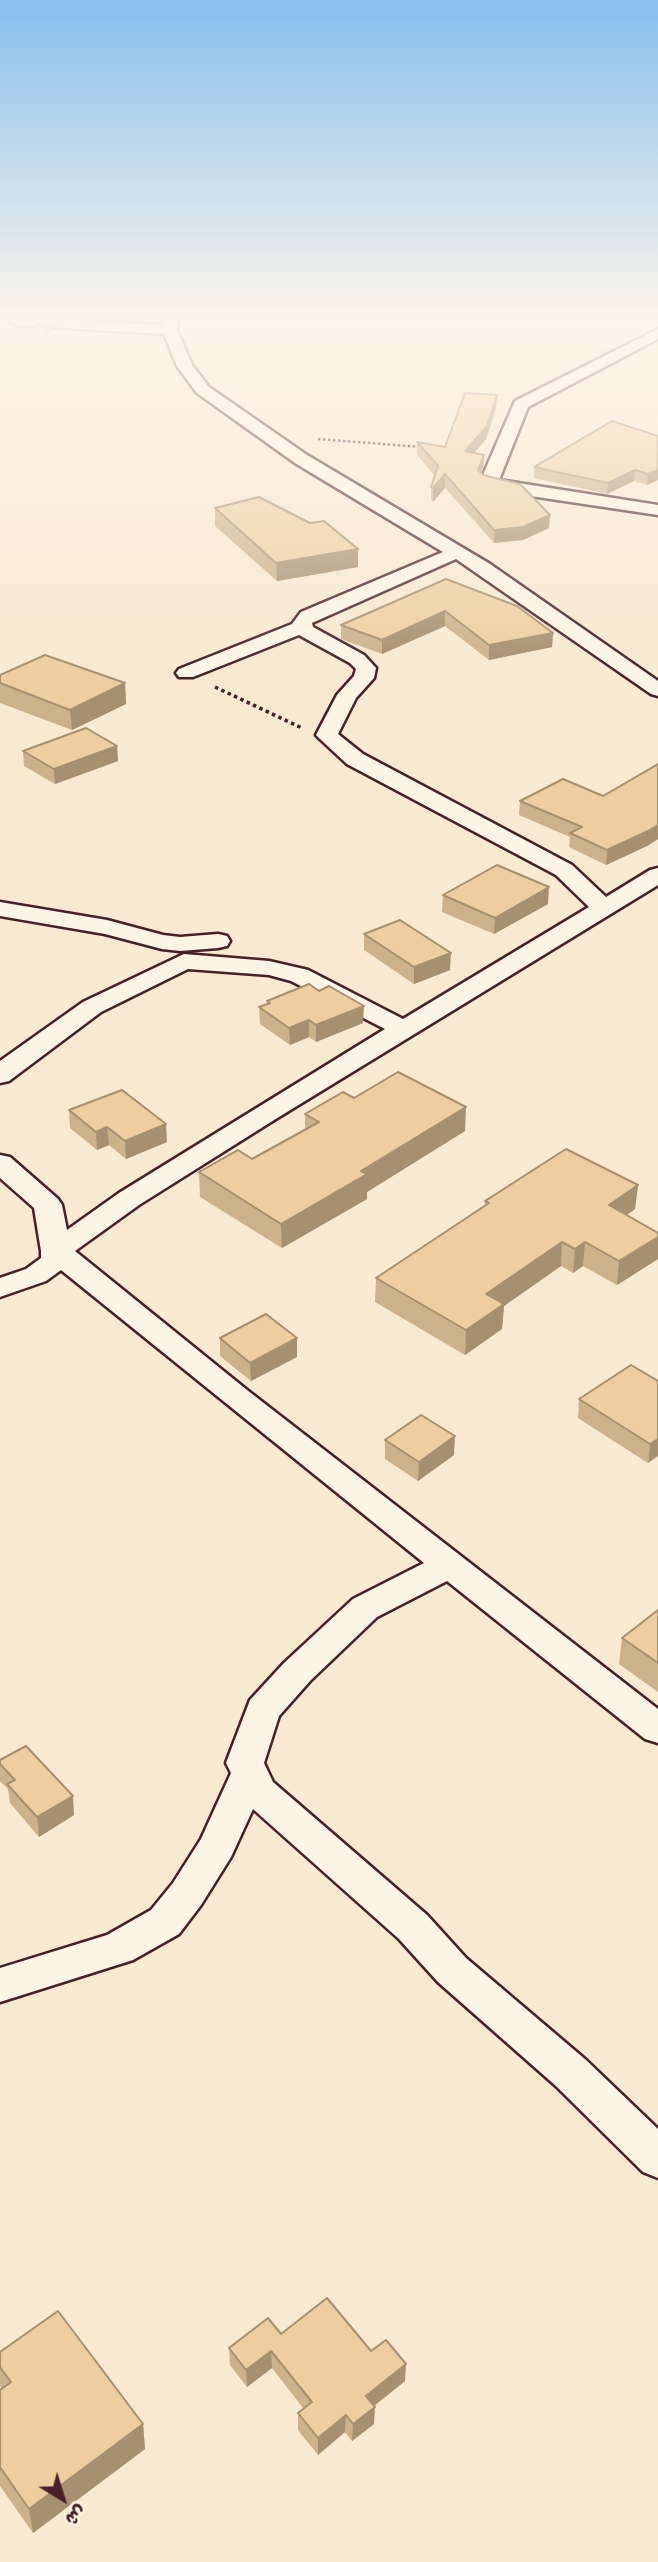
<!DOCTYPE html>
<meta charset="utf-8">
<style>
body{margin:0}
#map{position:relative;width:658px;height:2562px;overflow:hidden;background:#f8e9d0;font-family:Sriracha,"Playpen Sans Arabic",sans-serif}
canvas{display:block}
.north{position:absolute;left:28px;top:2464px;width:70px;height:70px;-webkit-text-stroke:5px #fcf5e5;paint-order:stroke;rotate:142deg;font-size:19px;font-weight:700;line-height:28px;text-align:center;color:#4a1f2b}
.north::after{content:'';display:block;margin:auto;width:24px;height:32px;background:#4a1f2b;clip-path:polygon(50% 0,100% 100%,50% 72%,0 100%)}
</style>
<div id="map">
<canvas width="658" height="2562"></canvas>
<div class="north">ش</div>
</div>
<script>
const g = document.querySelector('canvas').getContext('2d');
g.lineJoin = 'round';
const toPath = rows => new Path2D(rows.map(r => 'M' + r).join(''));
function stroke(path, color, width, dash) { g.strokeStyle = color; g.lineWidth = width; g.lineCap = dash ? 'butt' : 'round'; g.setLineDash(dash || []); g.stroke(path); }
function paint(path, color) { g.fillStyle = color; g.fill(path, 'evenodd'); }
const pathFar1 = toPath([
 [318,439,421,447]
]);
const path = toPath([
 [215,687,302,728]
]);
const minor = toPath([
 [164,315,178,315,177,330,192,365,209,387,307,455,490,564,658,681,658,696,651,694,456,559,312,623,313,627,364,655,376,668,374,678,356,698,338,734,363,754,572,865,606,897,650,870,658,868,658,885,274,1120,139,1205,75,1251,247,1390,658,1709,658,1743,645,1739,447,1581,377,1617,310,1681,279,1716,264,1763,273,1782,427,1915,466,1958,586,2060,658,2129,658,2178,643,2172,556,2086,438,1982,399,1939,253,1809,231,1857,201,1905,179,1934,133,1960,0,2002,0,1968,107,1935,151,1910,173,1883,201,1839,231,1773,226,1763,250,1700,284,1663,353,1599,424,1563,61,1270,46,1281,0,1297,0,1278,26,1269,41,1258,41,1251,34,1208,0,1178,0,1155,10,1157,58,1199,62,1205,67,1230,119,1193,385,1029,291,981,269,975,188,969,101,1012,9,1081,0,1083,0,1061,83,1002,184,954,269,961,308,970,403,1019,589,907,556,875,347,764,320,739,316,735,337,695,354,676,356,669,350,663,299,635,193,677,179,677,176,673,179,669,292,624,301,612,443,552,295,463,197,393,177,366,164,334,16,325,9,321,16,317,163,325,164,315],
 [658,329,658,339,528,407,499,480,658,505,658,515,504,492,483,486,480,482,515,401,658,329],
 [0,902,107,920,163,935,180,937,218,934,227,936,230,941,227,946,218,948,180,951,162,949,105,934,0,916,0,902]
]);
const wall = toPath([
 [30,315,72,315,69,317],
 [327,315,397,315,392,322,327,318],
 [35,323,52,324,52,330,45,336,36,329],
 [497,395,496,408,486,439,474,453,484,455,483,468,481,474,549,528,523,540,494,543,445,488,433,502,431,500,431,487,435,476,417,455,417,442,445,447],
 [658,436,658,480,647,485,634,481,607,494,534,478,534,467],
 [215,508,358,567,277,581,215,526],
 [446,579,553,633,552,647,489,660,445,626,382,654,341,639,341,625],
 [0,675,125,683,126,704,72,730,0,703],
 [117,746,118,761,55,784,24,766,23,751],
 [658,764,658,839,647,846,606,865,569,847,570,837,519,815,520,801,603,796],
 [443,895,548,904,494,934,442,912],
 [364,934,450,970,414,984,364,950],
 [267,1001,363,1023,316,1042,309,1037,290,1045,260,1024,259,1007,267,1004],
 [354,1098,465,1131,367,1192,367,1199,282,1248,200,1197,199,1172,252,1159,305,1130,305,1114],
 [69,1110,167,1142,126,1159,109,1145,97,1150,70,1128],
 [638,1185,635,1209,627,1215,658,1233,658,1259,617,1285,583,1266,573,1273,561,1266,504,1306,502,1329,465,1355,375,1302,376,1278,485,1206,485,1201],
 [220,1338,297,1357,251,1381,220,1356],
 [658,1381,648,1463,578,1418,579,1399],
 [385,1440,454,1455,418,1481,385,1459],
 [658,1610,658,1692,619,1664,622,1638],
 [0,1760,74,1815,39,1837,10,1803,8,1789,0,1781],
 [281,2334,371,2351,405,2381,374,2406,374,2424,352,2441,345,2432,318,2455,298,2430,298,2413,303,2408,272,2368,247,2387,230,2365,229,2348],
 [0,2352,143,2424,145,2449,33,2533,0,2486,0,2390,2,2389,0,2386]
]);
const shadedWall = toPath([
 [392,315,397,315,392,322],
 [52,324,52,330,45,336,44,329],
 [497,395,496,408,486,439,465,464,465,451],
 [484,455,483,468,478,484,478,470],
 [635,470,634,481,607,494,608,483],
 [658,470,658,480,647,485,648,474],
 [445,474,445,488,433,502,433,488],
 [550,515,549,528,523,540,494,543,494,530],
 [358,549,358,567,277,581,276,563],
 [445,611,445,626,382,654,382,640],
 [553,633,552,647,489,660,489,645],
 [125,683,126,704,72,730,70,710],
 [117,746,118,761,55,784,54,769],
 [658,825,658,839,647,846,606,865,607,850],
 [549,887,548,904,494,934,495,918],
 [451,953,450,970,414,984,414,967],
 [364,1006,363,1023,316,1042,316,1025],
 [309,1020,309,1037,290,1045,289,1028],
 [466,1107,465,1131,367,1192,367,1199,282,1248,281,1224,361,1171],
 [166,1124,167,1142,126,1159,125,1141],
 [107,1127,109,1145,97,1150,96,1132],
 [638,1185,635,1209,607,1229,609,1205],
 [658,1237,658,1259,617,1285,619,1261],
 [562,1242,561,1266,504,1306,502,1329,465,1355,466,1330,486,1294],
 [585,1242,583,1266,573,1273,575,1249],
 [297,1338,297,1357,251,1381,250,1363],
 [455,1436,454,1455,418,1481,419,1462],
 [658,1439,658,1456,648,1463,650,1444],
 [73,1796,74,1815,39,1837,37,1817],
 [271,2351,272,2368,247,2387,246,2370],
 [406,2364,405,2381,365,2413,366,2396],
 [375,2407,374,2424,352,2441,353,2424],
 [346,2415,345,2432,318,2455,318,2438],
 [143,2424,145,2449,33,2533,29,2509]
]);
const building = toPath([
 [35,323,52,324,44,329,35,323],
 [465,393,497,395,487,426,465,451,484,455,478,470,483,475,520,484,550,515,523,527,494,530,445,474,433,488,431,487,438,466,417,442,445,447,465,393],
 [612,421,658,436,658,470,648,474,635,470,608,483,534,467,612,421],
 [259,497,310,523,324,521,358,549,276,563,215,508,259,497],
 [446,579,517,606,553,633,489,645,445,611,382,640,341,625,446,579],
 [45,655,125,683,70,710,0,683,0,675,45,655],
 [86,728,117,746,54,769,23,751,86,728],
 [658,764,658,825,648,831,607,850,570,833,582,827,520,801,563,779,603,796,658,764],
 [497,865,549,887,495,918,443,895,497,865],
 [400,920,451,953,414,967,364,934,400,920],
 [309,984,319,991,329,986,364,1006,316,1025,309,1020,289,1028,259,1007,270,1003,267,1001,309,984],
 [398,1072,466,1107,361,1171,367,1174,281,1224,199,1172,238,1150,252,1159,319,1122,305,1114,343,1092,354,1098,398,1072],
 [122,1090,166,1124,125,1141,107,1127,96,1132,69,1110,122,1090],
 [566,1149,638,1185,609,1205,658,1233,658,1237,619,1261,585,1242,575,1249,562,1242,486,1294,504,1304,466,1330,376,1278,489,1203,485,1201,566,1149],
 [266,1314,297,1338,250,1363,220,1338,266,1314],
 [631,1365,658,1381,658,1439,650,1444,579,1399,631,1365],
 [421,1415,455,1436,419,1462,385,1440,421,1415],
 [658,1610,658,1663,622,1638,658,1610],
 [26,1746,73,1796,37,1817,7,1784,15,1780,0,1764,0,1760,26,1746],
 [327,2298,371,2351,386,2340,406,2364,366,2396,375,2407,353,2424,346,2415,318,2438,298,2413,312,2402,271,2351,246,2370,229,2348,268,2318,281,2334,327,2298],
 [58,2311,143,2424,29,2509,0,2467,0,2390,11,2382,0,2367,0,2352,58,2311]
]);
stroke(minor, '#4a1f2b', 5);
stroke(pathFar1, '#4a1f2b', 2.5, [2.5, 2.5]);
stroke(path, '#4a1f2b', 3.5, [3.5, 3.5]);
paint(minor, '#fcf5e5');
paint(wall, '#cdb18a');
paint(shadedWall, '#a79070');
paint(building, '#eecea0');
stroke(building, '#a79070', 2);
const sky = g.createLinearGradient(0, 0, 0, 674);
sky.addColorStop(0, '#87bfee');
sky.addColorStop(0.47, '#fcf5ea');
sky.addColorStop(1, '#fcf5ea00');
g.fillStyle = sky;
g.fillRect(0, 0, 658, 674);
</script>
